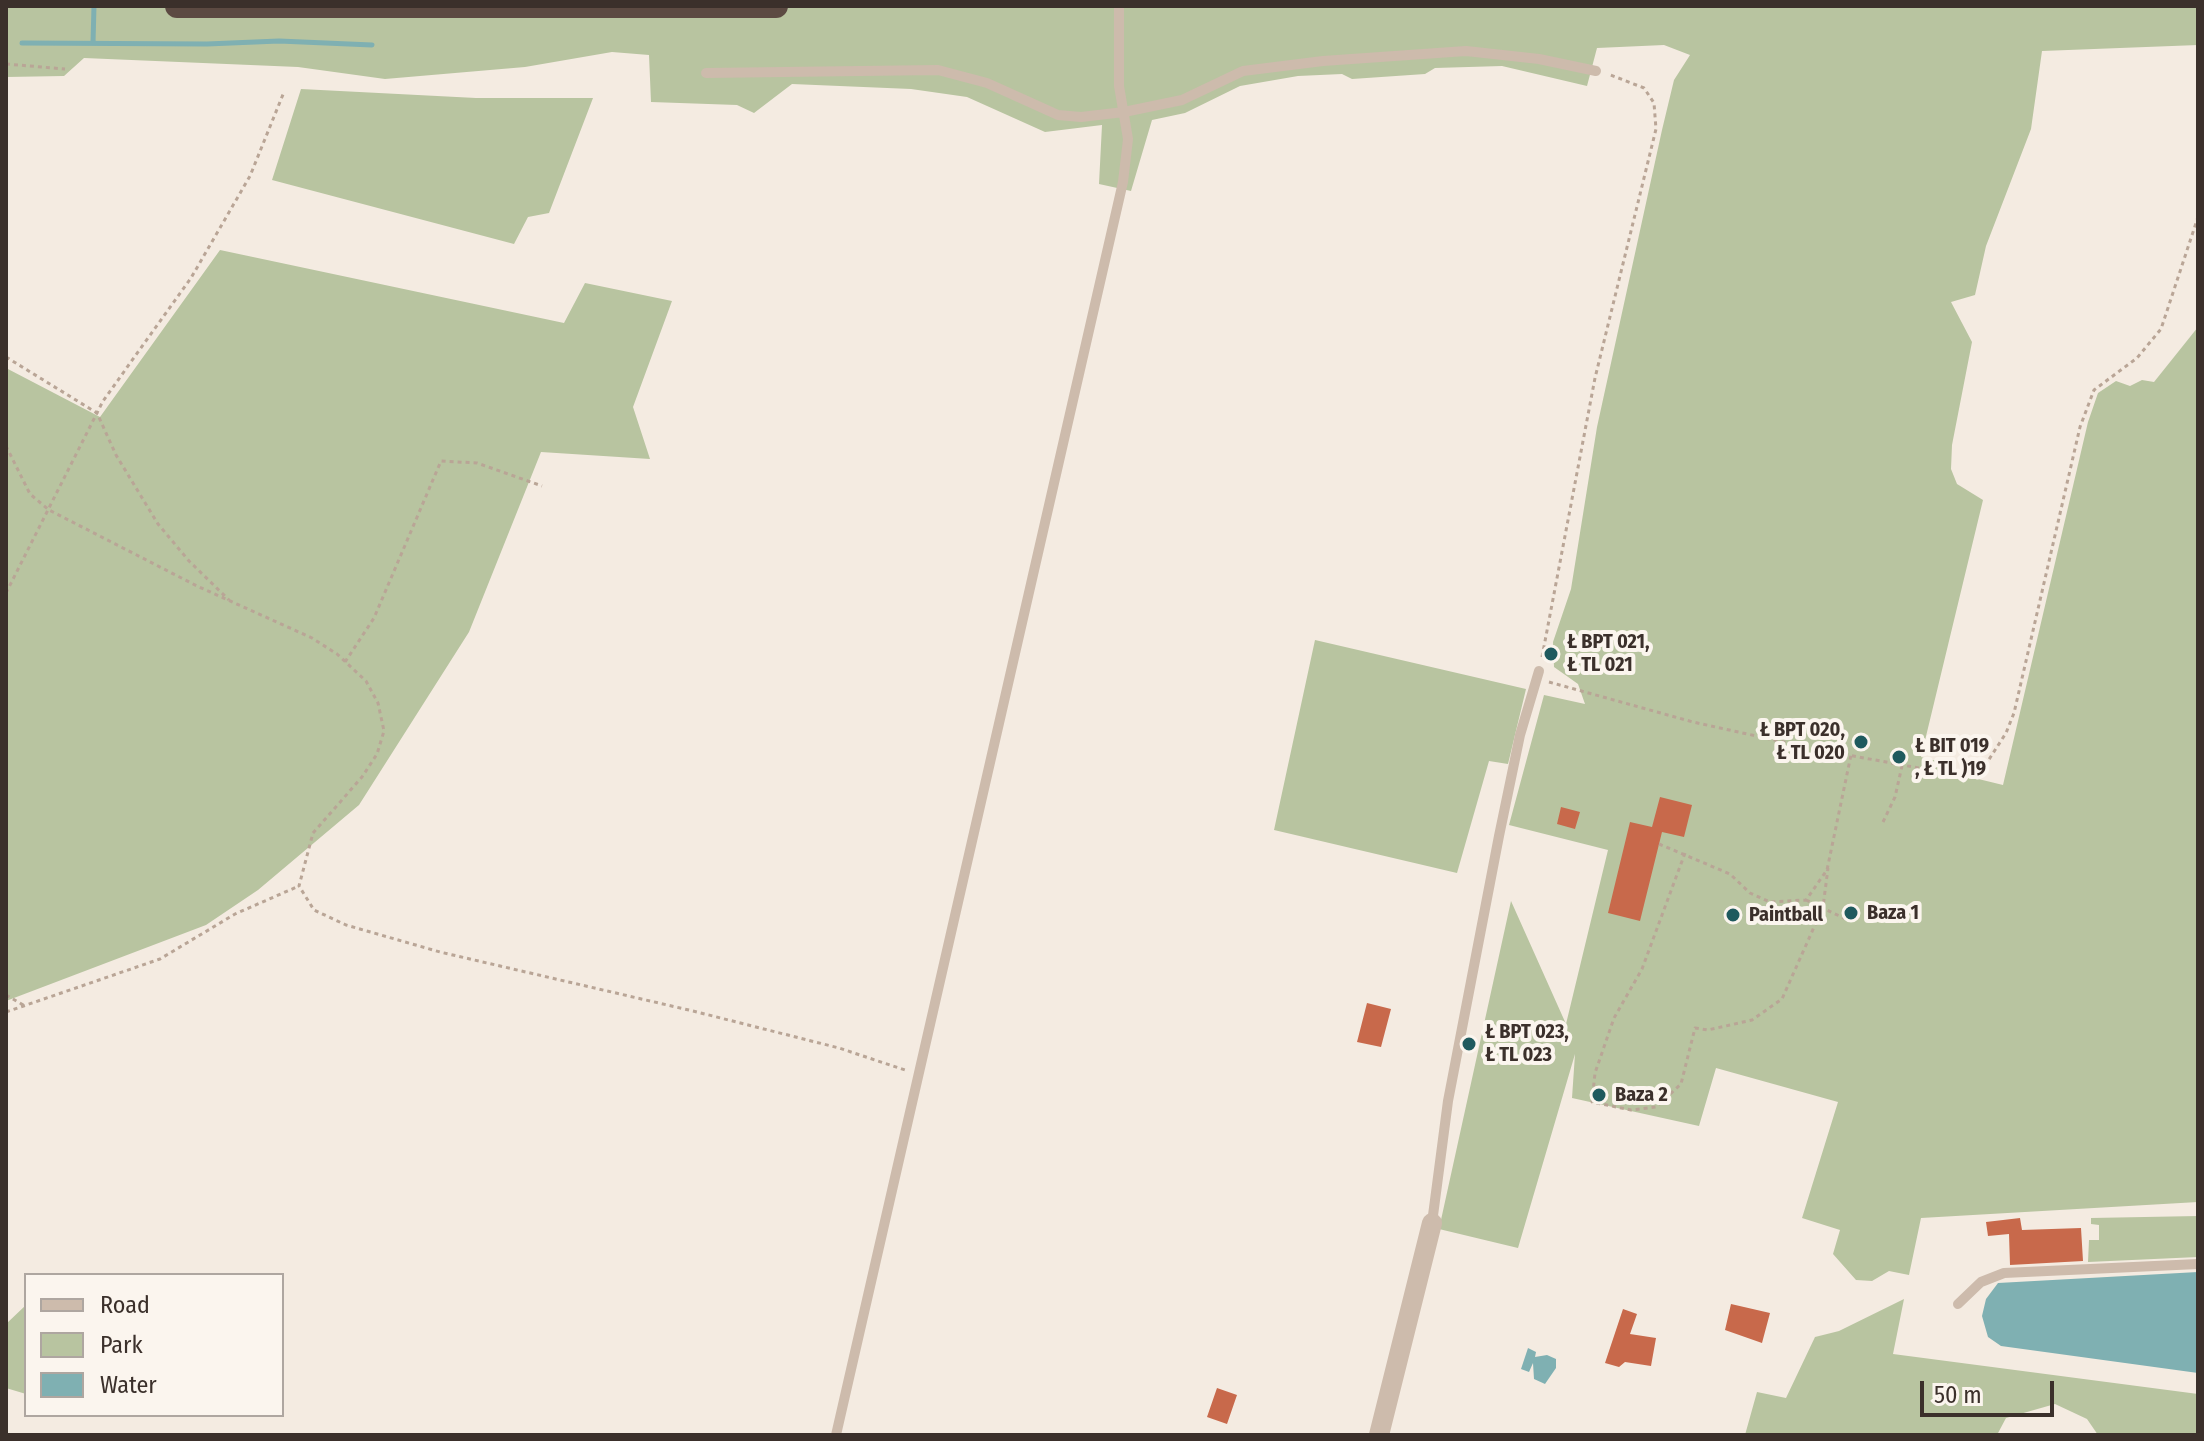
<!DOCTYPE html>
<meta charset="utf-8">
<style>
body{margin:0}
#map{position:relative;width:2204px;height:1441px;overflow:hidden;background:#f4ebe1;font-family:"Fira Sans Condensed",sans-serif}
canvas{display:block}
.frame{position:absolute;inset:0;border:8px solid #3b302b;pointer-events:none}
.legend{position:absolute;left:24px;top:1273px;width:260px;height:144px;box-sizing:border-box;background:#fbf5ee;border:2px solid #aea6a0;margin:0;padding:10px 14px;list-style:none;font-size:24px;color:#3b302b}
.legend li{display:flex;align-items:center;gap:16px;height:40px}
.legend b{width:40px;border:2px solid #aea6a0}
.scale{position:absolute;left:1920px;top:1381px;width:134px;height:36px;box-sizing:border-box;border:4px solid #3b302b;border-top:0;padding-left:10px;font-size:24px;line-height:28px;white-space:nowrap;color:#3b302b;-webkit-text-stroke:6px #fbf5ee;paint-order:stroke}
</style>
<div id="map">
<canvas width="2204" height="1441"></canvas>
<div class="frame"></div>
<ul class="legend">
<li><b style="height:10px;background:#cdbbac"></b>Road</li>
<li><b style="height:22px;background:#b8c4a0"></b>Park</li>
<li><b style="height:22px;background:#7fb0b2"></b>Water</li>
</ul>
<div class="scale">50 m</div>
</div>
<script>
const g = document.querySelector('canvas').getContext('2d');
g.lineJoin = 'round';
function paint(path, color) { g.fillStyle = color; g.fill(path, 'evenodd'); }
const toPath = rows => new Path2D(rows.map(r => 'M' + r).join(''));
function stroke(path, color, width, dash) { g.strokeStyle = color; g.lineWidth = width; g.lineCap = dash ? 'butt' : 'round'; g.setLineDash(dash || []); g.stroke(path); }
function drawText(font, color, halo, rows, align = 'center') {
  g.font = font + ' "Fira Sans Condensed",sans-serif'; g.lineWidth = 8; g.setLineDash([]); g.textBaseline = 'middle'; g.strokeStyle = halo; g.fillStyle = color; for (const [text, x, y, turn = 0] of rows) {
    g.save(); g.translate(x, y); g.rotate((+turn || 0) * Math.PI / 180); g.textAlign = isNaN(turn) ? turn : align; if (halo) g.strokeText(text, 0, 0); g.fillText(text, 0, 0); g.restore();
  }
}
const green = toPath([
 [6,6,2198,6,2198,45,2042,51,2031,129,1986,246,1975,295,1951,302,1972,342,1952,445,1951,469,1957,484,1983,500,1921,757,1953,765,1962,775,2003,785,2088,422,2098,393,2116,381,2130,386,2142,380,2154,382,2198,327,2198,1202,1921,1218,1909,1275,1889,1271,1872,1281,1856,1280,1833,1254,1840,1230,1802,1218,1838,1102,1716,1068,1699,1126,1572,1098,1575,1054,1518,1248,1439,1229,1511,901,1566,1024,1608,850,1509,825,1544,695,1585,704,1578,684,1554,667,1553,642,1571,589,1597,427,1662,130,1674,80,1690,55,1664,45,1597,48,1587,86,1502,66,1435,68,1425,74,1352,79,1342,74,1298,76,1240,86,1185,113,1152,120,1131,191,1099,184,1102,125,1045,132,967,97,911,89,792,84,754,113,737,105,651,102,649,55,612,52,525,67,385,79,298,67,84,58,64,76,6,77],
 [301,89,476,98,593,98,549,213,528,217,514,244,272,180],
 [220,250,564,323,585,283,672,301,633,407,650,459,541,452,469,632,359,805,258,890,206,925,6,1001,6,368,100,417],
 [1315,640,1526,689,1508,764,1489,761,1457,873,1274,830],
 [2198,1216,2198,1257,2088,1262,2089,1240,2099,1240,2099,1225,2091,1224,2091,1218],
 [1904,1299,1893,1354,2198,1394,2198,1435,2098,1435,2087,1419,2055,1404,2006,1418,1997,1435,1745,1435,1757,1392,1786,1398,1815,1337,1839,1331],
 [26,1305,26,1394,6,1388,6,1324]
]);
const water = toPath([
 [2198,1272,2198,1373,2001,1346,1988,1337,1982,1316,1986,1299,1998,1283],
 [1528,1348,1536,1352,1535,1357,1547,1355,1556,1359,1556,1368,1545,1384,1534,1379,1533,1363,1529,1372,1521,1369]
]);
const stream = toPath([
 [22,43,207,44,279,41,372,45],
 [93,43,94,6]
]);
const building = toPath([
 [1660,797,1692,805,1684,837,1662,832,1640,921,1608,913,1630,822,1652,827],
 [1561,807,1580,812,1575,829,1557,824],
 [1367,1003,1391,1009,1381,1047,1357,1042],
 [2020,1218,2022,1230,2081,1228,2083,1261,2010,1265,2009,1234,1988,1236,1986,1222],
 [1731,1304,1770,1313,1762,1343,1725,1330],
 [1623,1309,1637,1314,1630,1334,1656,1338,1651,1366,1625,1362,1619,1367,1605,1363],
 [1217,1388,1237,1395,1227,1424,1207,1417]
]);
const path = toPath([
 [6,64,65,69],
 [6,357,97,413,116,455,158,524,189,561,229,600],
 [6,446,30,494,49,510,197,586,312,638,337,654,366,681,378,703,384,731,377,754,362,777,313,833,299,886,314,910,346,925,440,952,693,1011,839,1048,905,1070],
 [6,593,103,401,191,278,250,176,284,92],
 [1542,657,1595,378,1656,129,1654,103,1644,88,1608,74],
 [345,662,374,618,441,461,477,463,542,486],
 [1549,682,1693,722,1815,749,1957,775,1976,771,1988,761,2006,733,2014,713,2080,427,2094,390,2137,358,2161,329,2198,217],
 [1883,822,1895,797,1902,766],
 [1659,844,1730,874,1750,893,1770,902,1806,900,1827,870,1851,755],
 [1685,853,1642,969,1614,1018,1595,1073,1592,1102,1631,1110,1656,1107,1681,1084,1695,1028,1708,1030,1752,1020,1782,999,1823,907,1828,868],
 [1806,900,1850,921],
 [6,995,25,1006],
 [6,1012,160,959,235,914,299,886]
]);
const lane = toPath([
 [706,73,938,70,987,83,1058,115,1081,117,1124,112,1182,100,1243,71,1323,61,1466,51,1539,59,1596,71],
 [1432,1223,1448,1101,1499,836,1520,735,1539,671],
 [1958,1304,1981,1282,2004,1273,2198,1264],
 [836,1435,1123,182,1128,139,1119,86,1119,6]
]);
const street = toPath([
 [1379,1435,1432,1223]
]);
const highway = toPath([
 [177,6,776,6]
]);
const markers = [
 [1551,654,8,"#1f5a5e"],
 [1861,742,8,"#1f5a5e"],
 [1899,757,8,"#1f5a5e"],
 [1851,913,8,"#1f5a5e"],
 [1733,915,8,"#1f5a5e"],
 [1469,1044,8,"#1f5a5e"],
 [1599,1095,8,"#1f5a5e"]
];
const poiNames = [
 ["Ł BPT 021,",1567,642],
 ["Ł TL 021",1567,665],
 ["Ł BPT 020,",1845,730,"right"],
 ["Ł TL 020",1845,753,"right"],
 ["Ł BIT 019",1915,746],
 [", Ł TL )19",1915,769],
 ["Baza 1",1867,913],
 ["Paintball",1749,915],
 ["Ł BPT 023,",1485,1032],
 ["Ł TL 023",1485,1055],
 ["Baza 2",1615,1095]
];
paint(green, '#b8c4a0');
paint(water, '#7fb0b2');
stroke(stream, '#7fb0b2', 5);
paint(building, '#c8694b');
stroke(path, '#b9a596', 3, [4, 4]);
stroke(lane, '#cdbbac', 10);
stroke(street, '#cdbbac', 20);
stroke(highway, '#5c4a42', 24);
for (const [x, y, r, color] of markers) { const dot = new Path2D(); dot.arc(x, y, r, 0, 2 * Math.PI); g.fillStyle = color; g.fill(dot); stroke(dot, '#fbf5ee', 3); }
drawText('bold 20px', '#3b302b', '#fbf5ee', poiNames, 'left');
</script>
